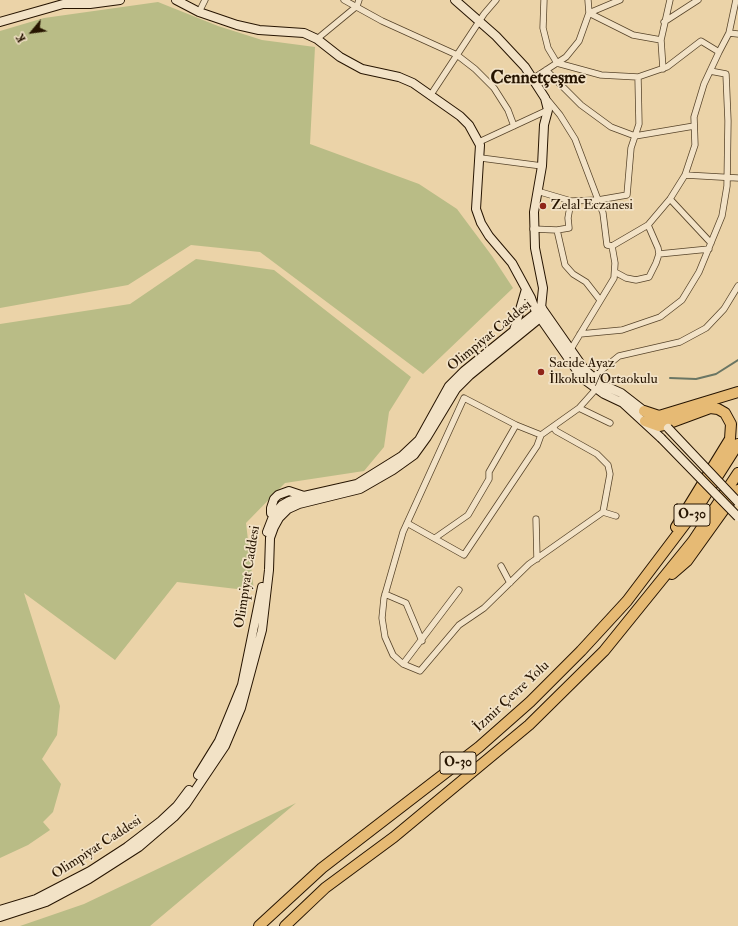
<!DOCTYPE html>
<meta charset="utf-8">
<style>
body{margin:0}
#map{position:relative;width:738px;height:926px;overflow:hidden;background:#ebd3a8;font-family:"IM FELL Double Pica",serif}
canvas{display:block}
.north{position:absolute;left:12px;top:12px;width:40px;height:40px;-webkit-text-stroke:3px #f2e2c6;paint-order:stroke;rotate:241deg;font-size:11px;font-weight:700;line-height:16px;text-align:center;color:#261400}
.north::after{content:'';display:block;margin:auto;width:14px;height:18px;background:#261400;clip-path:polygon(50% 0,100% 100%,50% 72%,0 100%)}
</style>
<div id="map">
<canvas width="738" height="926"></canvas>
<div class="north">K</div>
</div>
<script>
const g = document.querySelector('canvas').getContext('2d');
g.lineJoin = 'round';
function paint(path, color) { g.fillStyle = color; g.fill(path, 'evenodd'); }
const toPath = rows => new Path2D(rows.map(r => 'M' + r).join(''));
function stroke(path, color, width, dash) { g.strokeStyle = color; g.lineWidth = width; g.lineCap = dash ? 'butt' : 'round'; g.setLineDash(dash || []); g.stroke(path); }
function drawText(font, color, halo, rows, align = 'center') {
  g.font = font + ' "IM FELL Double Pica",serif'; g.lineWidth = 3.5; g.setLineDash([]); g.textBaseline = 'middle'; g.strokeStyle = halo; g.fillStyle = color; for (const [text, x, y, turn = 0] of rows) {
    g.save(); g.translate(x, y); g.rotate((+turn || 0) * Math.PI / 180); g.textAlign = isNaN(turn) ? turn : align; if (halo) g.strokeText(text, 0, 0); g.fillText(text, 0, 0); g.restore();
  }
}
const green = toPath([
 [158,2,218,26,262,40,315,47,310,144,419,184,457,209,492,256,513,288,423,374,260,252,191,245,128,285,0,308,0,31,44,18],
 [196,259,274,270,411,377,389,412,384,447,364,471,285,483,246,523,254,591,177,582,115,660,24,593,60,706,57,735,42,759,61,784,53,812,43,822,50,830,28,845,0,858,0,324,130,304],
 [296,803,150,926,20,926,84,904]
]);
const stream = toPath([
 [670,378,696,379,716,374,738,360]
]);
const street = toPath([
 [344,0,382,21,457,55,475,69,494,88,508,110,514,126],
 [544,0,543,28,548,48,557,63,601,75,638,77,667,67,701,41,719,52],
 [620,0,589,13,633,35,661,40],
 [199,12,205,0],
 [664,22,698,0],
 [729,33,738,34],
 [317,39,357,6,359,0],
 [663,69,661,40,670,0],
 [546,70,581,105,611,127,635,136,694,126],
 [534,78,566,57,579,41,589,13,588,0],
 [430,96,484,14,496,0],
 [546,98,560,115,575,139,603,213,607,245,612,246,615,263,614,278,571,349],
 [479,142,548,110],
 [481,158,542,166],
 [685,175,738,178],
 [537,191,571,201,598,200,627,195,631,148,639,124,638,77],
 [670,199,711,243],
 [533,229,557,230,565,265,573,274,586,282,600,300],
 [557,230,569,228,568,218,571,201],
 [612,246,648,225],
 [659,254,709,249],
 [615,272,626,278,636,280,649,277,656,263,659,254,658,248,648,225,670,199,685,175,695,145,694,117,704,84,719,52,729,33,736,0],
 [580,334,622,330,660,317,682,300,699,272,722,216,727,186,728,121,726,74,710,71],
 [593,377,619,356,680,342,706,328,724,309,738,286],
 [579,408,596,389],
 [553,427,556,431,597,454,608,465,610,474,603,512,529,564,484,608,459,625,420,671,403,664,393,655,385,637,382,618,384,598,403,532,464,398,516,425,541,435,579,408,610,423],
 [603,512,616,516],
 [536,519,537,559],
 [407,523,464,555,537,446,541,435],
 [435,538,468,515,489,479,489,472,516,425],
 [501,566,510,583],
 [385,594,406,603,422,641],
 [403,664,459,590]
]);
const secondary = toPath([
 [176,0,199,12,237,25,259,30,304,33,317,39,340,57,362,69,399,77,413,83,460,116,469,125,480,145,476,209,481,223,489,236,512,263,531,298,536,312,582,378,604,394,623,403,661,438],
 [0,22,63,4,90,4,120,0],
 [541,307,585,370,601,384,621,393,648,414],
 [514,330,526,289],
 [278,514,271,513,271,508,274,499,278,495,289,491,304,496],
 [267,532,274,514,282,505,289,501,304,496,357,484,402,456,419,440,449,386,464,371,542,308],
 [198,775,219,741,242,685,262,587],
 [0,910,36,899,90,871,127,847,161,821,177,806,189,790],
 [0,917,46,902,89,879,139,847,174,817,186,804,225,746,241,708,262,630,269,570,270,538,274,527,279,518,288,509,299,504,360,489,393,470,414,455,427,437,456,389,470,375,540,318,543,288,535,248,534,212,542,166,544,125,548,110,545,98,525,67,496,36,455,0]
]);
const highway = toPath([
 [644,411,659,416,738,392],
 [645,421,659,426,664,425,710,408,718,409,725,413,731,424,730,439,676,527],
 [672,574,687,561,738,490],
 [259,926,322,868,479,747,530,702,581,651,627,601,698,507,738,444],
 [285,926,325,888,394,837,529,725,604,651,693,541,738,473]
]);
const secondaryBridge = toPath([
 [668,428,738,502],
 [661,438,738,517]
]);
const markers = [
 [543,206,4,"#8f2418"],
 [541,372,4,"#8f2418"]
];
const shields = [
 [692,515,36],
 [458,763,36]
];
const shieldNames = [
 ["O-30",692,515],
 ["O-30",458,763]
];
const poiNames = [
 ["Zelal Eczanesi",551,206],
 ["Sacide Ayaz",549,364],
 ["İlkokulu/Ortaokulu",549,380]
];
const streetNames = [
 ["Olimpiyat Caddesi",490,336,-39],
 ["Olimpiyat Caddesi",248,577,-81],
 ["İzmir Çevre Yolu",512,697,-43],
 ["Olimpiyat Caddesi",97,848,-33]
];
const districtNames = [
 ["Cennetçeşme",538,79]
];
paint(green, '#b9bc86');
stroke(stream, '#6a7664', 2);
stroke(street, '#57442a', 7);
stroke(secondary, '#261400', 10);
stroke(highway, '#261400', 12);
stroke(street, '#f2e2c6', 5.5);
stroke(secondary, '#f2e2c6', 8);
stroke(highway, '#e6ba74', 10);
stroke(secondaryBridge, '#261400', 10, []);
stroke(secondaryBridge, '#f2e2c6', 8);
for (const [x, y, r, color] of markers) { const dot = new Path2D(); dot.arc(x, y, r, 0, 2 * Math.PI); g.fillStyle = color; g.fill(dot); stroke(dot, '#f2e2c6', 1.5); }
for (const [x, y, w] of shields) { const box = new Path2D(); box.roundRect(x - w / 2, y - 11, w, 22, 3); g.fillStyle = '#f2e2c6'; g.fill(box); stroke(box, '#261400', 1); }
drawText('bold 13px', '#261400', null, shieldNames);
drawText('14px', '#261400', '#f2e2c6', poiNames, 'left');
drawText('14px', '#261400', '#f2e2c6', streetNames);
drawText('bold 18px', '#261400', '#f2e2c6', districtNames);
</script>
